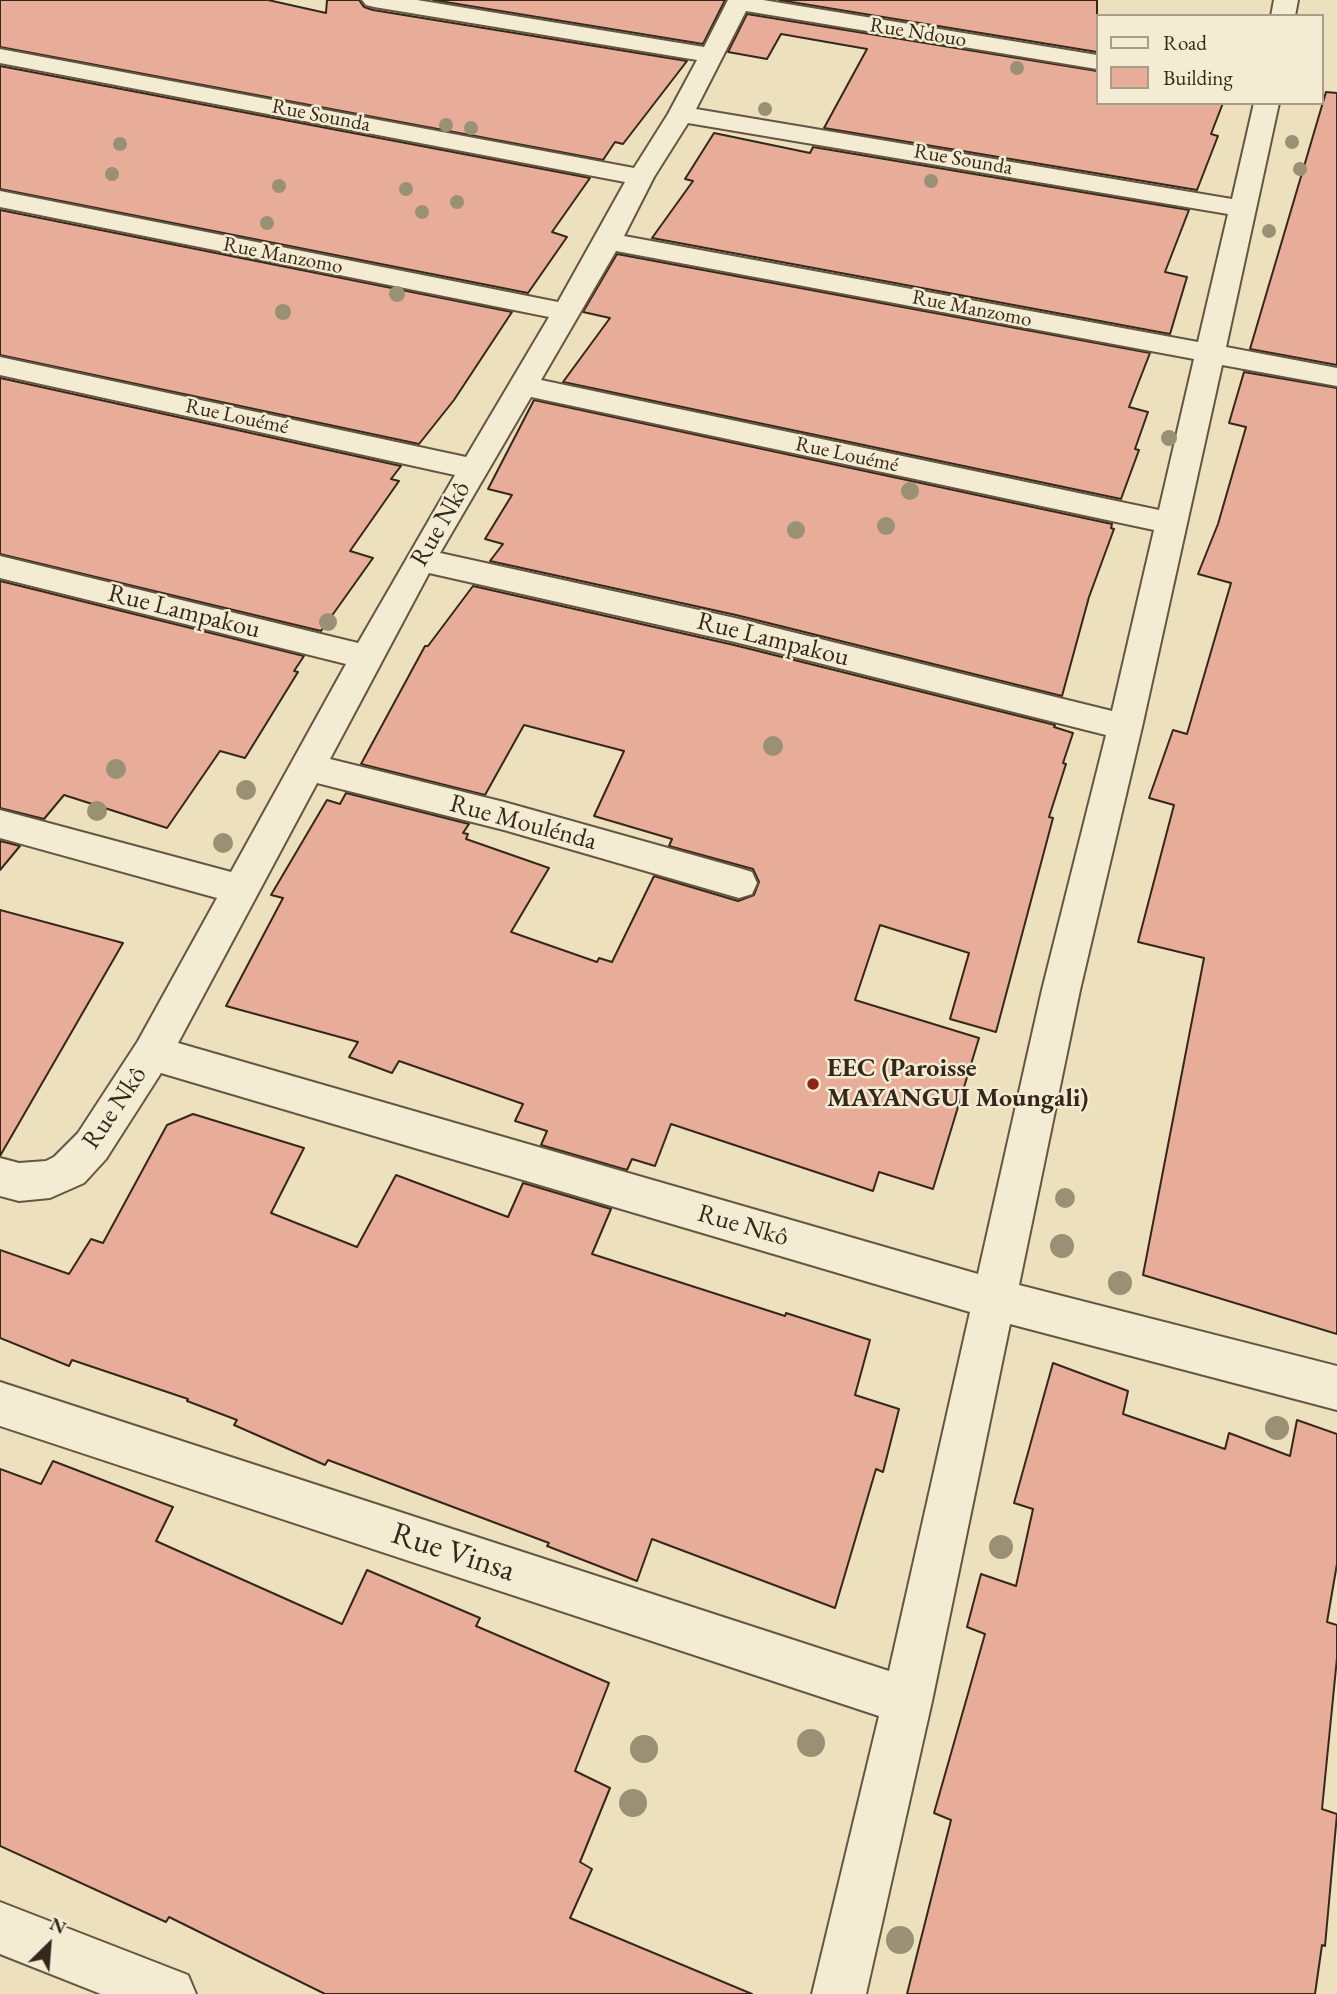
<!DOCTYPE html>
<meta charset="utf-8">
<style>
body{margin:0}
#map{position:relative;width:1337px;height:1994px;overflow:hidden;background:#ece1bc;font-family:"EB Garamond",serif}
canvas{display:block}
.legend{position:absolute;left:1096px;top:14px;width:228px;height:91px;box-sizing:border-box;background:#f3ecd3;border:2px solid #a79d89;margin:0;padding:9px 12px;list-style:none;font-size:21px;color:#36271b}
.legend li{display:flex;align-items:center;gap:14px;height:35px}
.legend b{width:35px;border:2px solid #a79d89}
.north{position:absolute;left:14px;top:1910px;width:70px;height:70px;-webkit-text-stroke:5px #f3ecd3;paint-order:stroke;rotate:25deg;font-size:19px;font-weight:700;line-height:28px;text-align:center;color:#36271b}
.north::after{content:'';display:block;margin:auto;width:24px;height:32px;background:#36271b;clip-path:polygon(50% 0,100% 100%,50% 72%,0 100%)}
</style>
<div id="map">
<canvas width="1337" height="1994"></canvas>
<ul class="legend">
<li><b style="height:9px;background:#f3ecd3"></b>Road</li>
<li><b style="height:19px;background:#e7ad99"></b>Building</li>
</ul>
<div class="north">N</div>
</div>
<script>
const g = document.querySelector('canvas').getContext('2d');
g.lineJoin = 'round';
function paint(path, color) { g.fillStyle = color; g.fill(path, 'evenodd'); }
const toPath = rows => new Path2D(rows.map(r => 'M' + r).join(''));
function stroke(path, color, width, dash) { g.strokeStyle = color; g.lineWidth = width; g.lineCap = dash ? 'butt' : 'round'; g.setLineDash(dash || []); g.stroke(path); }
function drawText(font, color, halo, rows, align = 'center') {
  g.font = font + ' "EB Garamond",serif'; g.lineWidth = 5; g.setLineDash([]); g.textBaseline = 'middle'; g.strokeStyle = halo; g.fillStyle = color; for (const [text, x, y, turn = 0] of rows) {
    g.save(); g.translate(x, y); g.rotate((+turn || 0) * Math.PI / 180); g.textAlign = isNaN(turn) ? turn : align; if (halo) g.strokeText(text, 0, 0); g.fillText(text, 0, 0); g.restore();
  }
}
const building = toPath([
 [0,0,268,0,326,13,327,0,359,0,364,7,373,10,687,61,623,144,615,142,603,160,0,47,0,0],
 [433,0,725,0,703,44,433,0],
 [779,0,1097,0,1097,52,779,0],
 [747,14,1097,71,1097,103,1223,103,1211,134,1218,136,1197,190,824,128,867,49,781,34,767,59,728,52,747,14],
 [0,66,590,178,552,232,567,237,528,293,0,189,0,66],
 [1326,92,1337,93,1337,365,1250,349,1326,92],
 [714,133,810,153,813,147,1189,210,1165,272,1187,277,1170,334,652,238,693,181,685,179,714,133],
 [0,210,512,312,454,400,419,444,0,355,0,210],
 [617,254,1150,353,1129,407,1148,412,1135,449,1139,450,1121,499,563,382,610,318,583,312,617,254],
 [1244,372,1337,388,1337,1334,1143,1275,1204,958,1138,942,1174,805,1149,798,1173,730,1187,734,1231,583,1198,574,1218,524,1246,427,1229,423,1244,372],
 [0,378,401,466,391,479,399,481,350,551,373,558,321,631,0,554,0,378],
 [534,400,1112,524,1111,528,1114,529,1089,597,1062,696,736,615,490,561,503,544,485,539,512,495,488,489,534,400],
 [0,581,304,656,294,671,298,672,245,758,220,751,167,828,64,795,44,819,0,808,0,581],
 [473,586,734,645,1055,725,1054,727,1073,733,1063,763,1066,764,1049,817,1053,818,996,1032,950,1019,969,953,880,925,855,1000,979,1038,933,1189,879,1172,873,1191,671,1124,655,1166,632,1159,627,1170,541,1145,547,1131,515,1121,523,1104,399,1061,392,1073,349,1057,358,1042,226,1006,283,898,271,895,327,800,340,804,346,793,469,824,463,833,468,834,466,839,549,868,511,932,597,962,599,958,612,962,654,876,738,901,754,895,759,882,753,869,669,846,672,839,594,816,624,751,524,725,485,795,361,764,425,646,428,646,473,586],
 [0,841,20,846,0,870,0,841],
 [0,910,123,943,0,1156,0,910],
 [193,1114,304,1148,271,1213,357,1247,396,1175,508,1217,523,1183,611,1209,592,1254,785,1316,786,1313,870,1340,855,1395,899,1409,883,1472,876,1469,835,1608,652,1539,637,1581,547,1546,549,1543,328,1460,325,1465,234,1425,237,1420,187,1401,188,1399,72,1360,69,1366,0,1338,0,1250,69,1274,91,1239,103,1243,167,1125,193,1114],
 [1053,1363,1128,1391,1123,1414,1225,1449,1229,1433,1290,1456,1297,1420,1337,1434,1337,1564,1327,1622,1337,1625,1337,1658,1322,1809,1337,1814,1325,1946,1322,1945,1315,1994,907,1994,951,1820,934,1813,985,1634,967,1627,981,1574,1016,1586,1033,1509,1014,1503,1053,1363],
 [53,1461,173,1507,156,1541,342,1624,367,1570,480,1618,476,1626,609,1683,575,1771,610,1788,580,1862,592,1869,570,1918,752,1994,325,1994,169,1917,166,1922,0,1846,0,1469,41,1484,53,1461]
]);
const minor = toPath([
 [362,0,417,0,704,47,728,0,763,0,1097,55,1097,69,746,11,696,109,1232,199,1254,103,1279,103,1226,347,1337,368,1337,386,1222,365,1142,727,1080,990,1019,1285,1337,1366,1337,1410,1010,1324,932,1701,866,1994,812,1994,879,1716,0,1426,0,1382,889,1671,970,1312,161,1073,106,1159,84,1183,50,1198,19,1201,0,1196,0,1158,19,1163,46,1161,54,1157,78,1133,138,1041,217,898,0,838,0,810,231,872,346,664,0,578,0,556,358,643,455,475,0,375,0,357,466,457,549,317,0,207,0,191,558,302,625,182,0,63,0,49,634,168,668,114,697,60,374,7,366,5,362,0],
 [688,123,1228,214,1198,342,624,236,654,177,688,123],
 [616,251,1194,359,1159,510,541,380,616,251],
 [531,397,1154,530,1112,711,735,618,440,553,531,397],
 [429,573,735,642,1106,735,1042,990,978,1274,178,1043,317,783,504,830,739,898,752,894,757,883,752,872,739,868,504,802,330,759,429,573],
 [1274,0,1298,0,1295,16,1271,16,1274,0],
 [0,1902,188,1975,196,1994,101,1994,0,1954,0,1902]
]);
const trees = [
 [1017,68,7],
 [765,109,7],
 [446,125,7],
 [471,128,7],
 [1292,142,7],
 [120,144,7],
 [1300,169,7],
 [112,174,7],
 [931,181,7],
 [279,186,7],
 [406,189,7],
 [457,202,7],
 [422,212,7],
 [267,223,7],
 [1269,231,7],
 [397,294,8],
 [283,312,8],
 [1169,438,8],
 [910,491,9],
 [886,526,9],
 [796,530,9],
 [328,622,9],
 [773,746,10],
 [116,769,10],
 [246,790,10],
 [97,811,10],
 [223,843,10],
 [1065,1198,10],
 [1062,1246,12],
 [1120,1283,12],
 [1277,1428,12],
 [1001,1547,12],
 [811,1743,14],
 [644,1749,14],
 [633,1803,14],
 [900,1940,14]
];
const markers = [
 [813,1084,7,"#8f2418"]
];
const farStreetnames = [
 ["Rue Ndouo",918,33,9],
 ["Rue Sounda",321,116,11],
 ["Rue Sounda",963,160,10],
 ["Rue Manzomo",283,256,11],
 ["Rue Manzomo",972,309,11],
 ["Rue Louémé",237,417,12],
 ["Rue Louémé",847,455,12]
];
const streetNames = [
 ["Rue Nkô",441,524,-60],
 ["Rue Lampakou",184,612,14],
 ["Rue Lampakou",773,640,14],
 ["Rue Moulénda",523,823,15],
 ["Rue Nkô",115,1108,-56],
 ["Rue Nkô",743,1226,16]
];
const poiNames = [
 ["EEC (Paroisse",827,1069],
 ["MAYANGUI Moungali)",827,1099]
];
const nearStreetnames = [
 ["Rue Vinsa",453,1553,18]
];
paint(building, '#e7ad99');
stroke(building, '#36271b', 2);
stroke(minor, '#645643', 4);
paint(minor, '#f3ecd3');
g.fillStyle = '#9a9073';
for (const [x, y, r] of trees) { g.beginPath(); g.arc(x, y, r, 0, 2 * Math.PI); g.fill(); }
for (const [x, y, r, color] of markers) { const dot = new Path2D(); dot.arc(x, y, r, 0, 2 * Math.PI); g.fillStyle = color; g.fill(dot); stroke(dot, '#f3ecd3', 2.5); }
drawText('21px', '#36271b', '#f3ecd3', farStreetnames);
drawText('26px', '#36271b', '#f3ecd3', streetNames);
drawText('bold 26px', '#36271b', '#f3ecd3', poiNames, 'left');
drawText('32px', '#36271b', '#f3ecd3', nearStreetnames);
</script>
